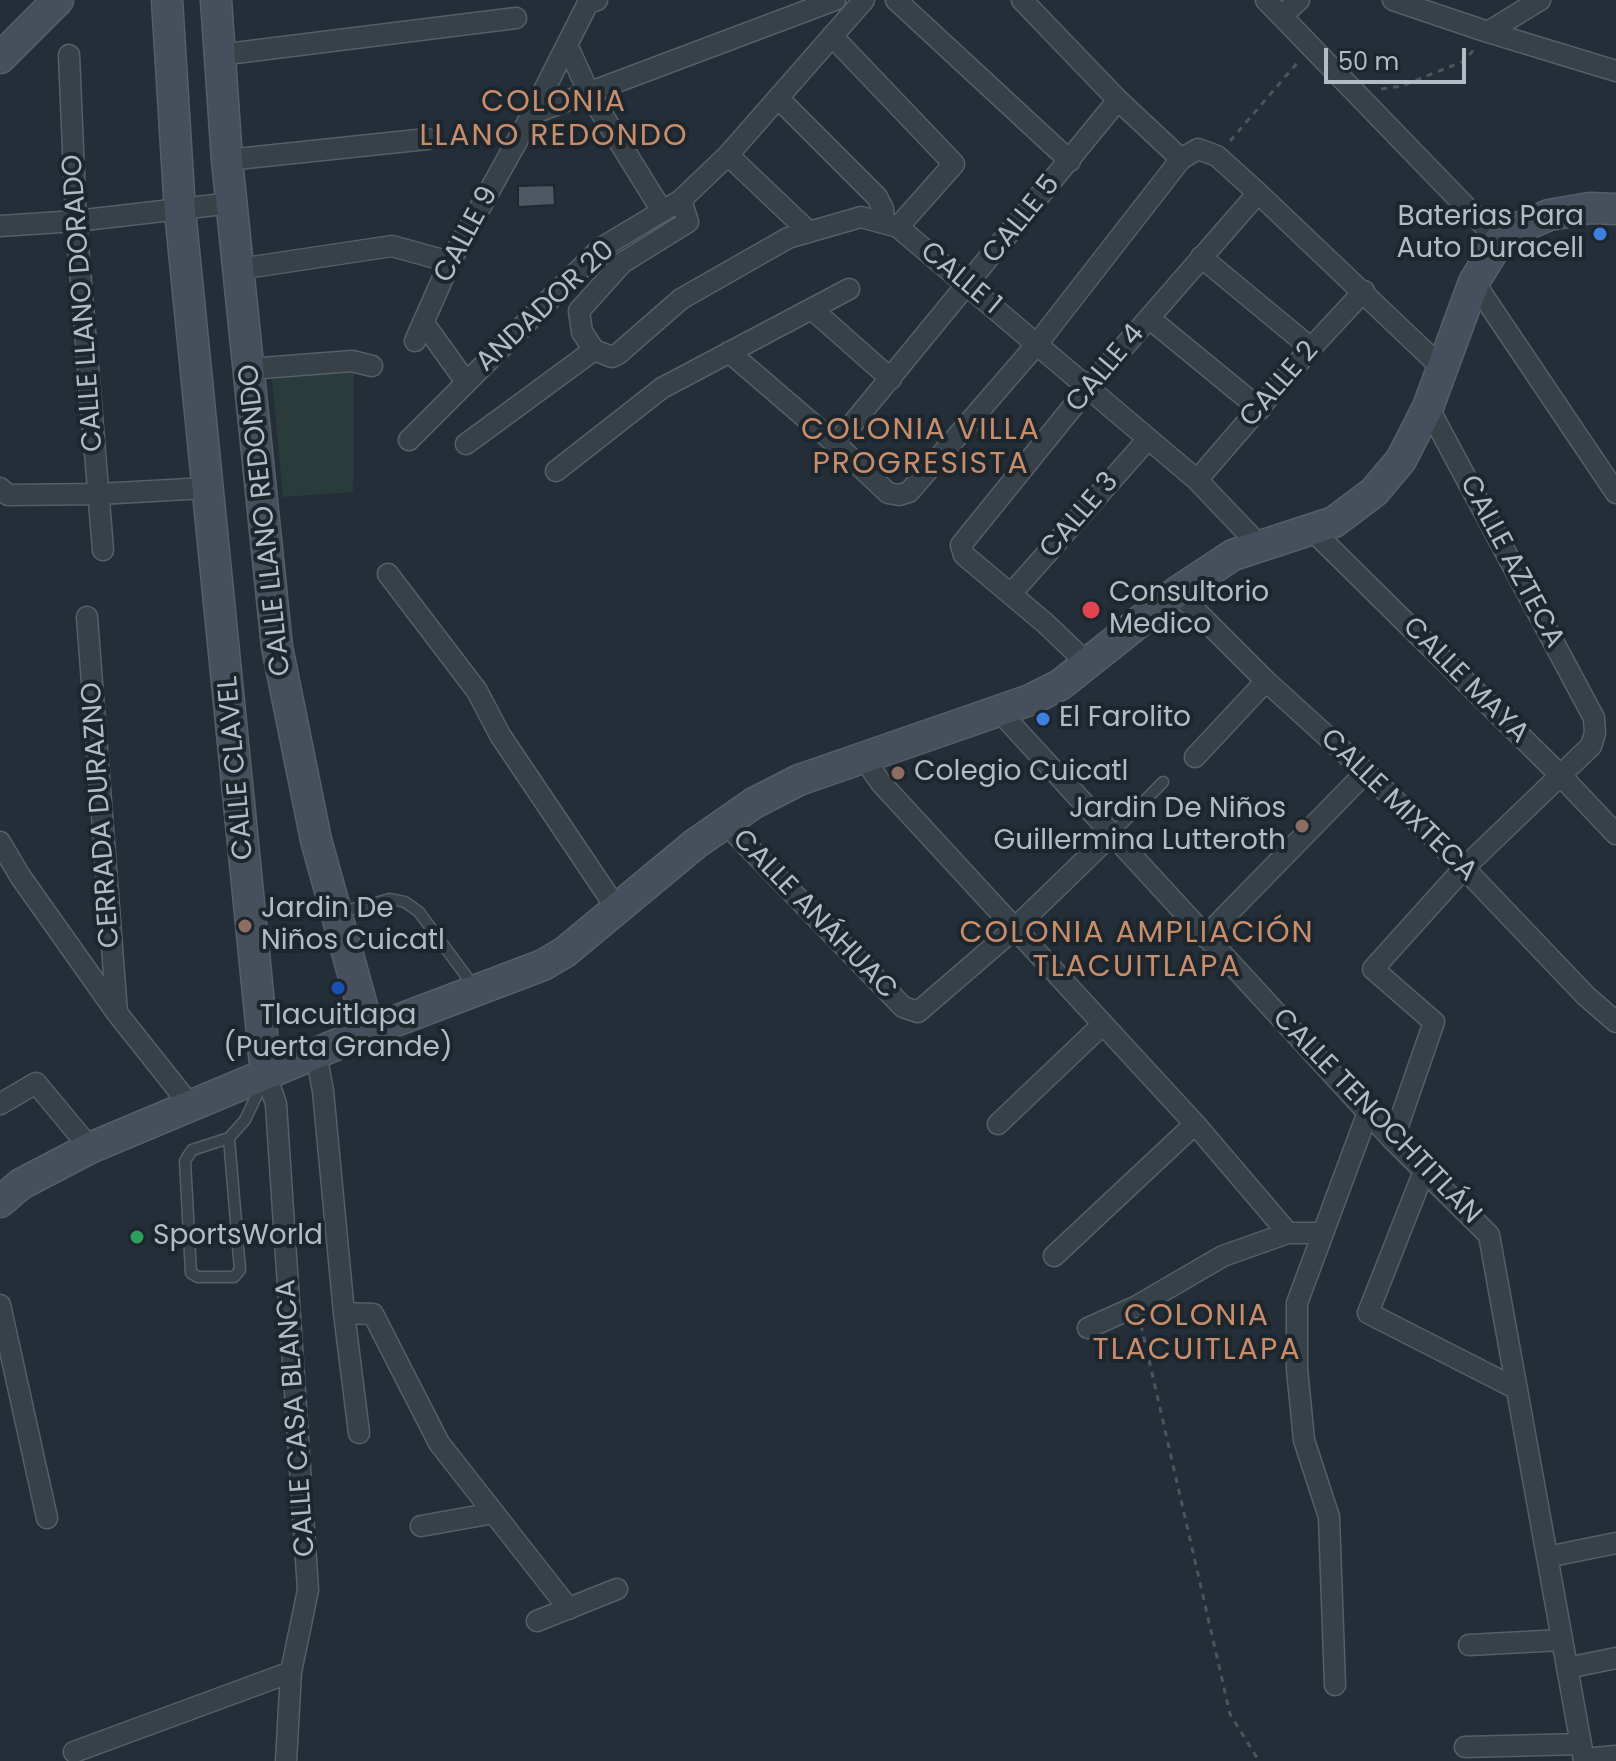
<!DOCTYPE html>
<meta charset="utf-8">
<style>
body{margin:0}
#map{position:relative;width:1616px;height:1761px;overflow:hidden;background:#242e38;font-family:Poppins,sans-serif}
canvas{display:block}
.scale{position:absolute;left:1324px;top:48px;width:142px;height:36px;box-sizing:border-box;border:4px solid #b3bbc4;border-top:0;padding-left:10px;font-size:24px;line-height:28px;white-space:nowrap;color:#b3bbc4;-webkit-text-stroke:6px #1d252d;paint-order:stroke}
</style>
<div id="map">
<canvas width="1616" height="1761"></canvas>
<div class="scale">50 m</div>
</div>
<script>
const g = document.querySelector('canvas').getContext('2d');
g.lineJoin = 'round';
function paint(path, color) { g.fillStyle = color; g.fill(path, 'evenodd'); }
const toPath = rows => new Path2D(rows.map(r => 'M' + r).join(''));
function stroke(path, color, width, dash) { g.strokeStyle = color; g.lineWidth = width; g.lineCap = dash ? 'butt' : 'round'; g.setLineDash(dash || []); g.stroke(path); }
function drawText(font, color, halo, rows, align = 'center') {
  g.font = font + ' Poppins,sans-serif'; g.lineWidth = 8; g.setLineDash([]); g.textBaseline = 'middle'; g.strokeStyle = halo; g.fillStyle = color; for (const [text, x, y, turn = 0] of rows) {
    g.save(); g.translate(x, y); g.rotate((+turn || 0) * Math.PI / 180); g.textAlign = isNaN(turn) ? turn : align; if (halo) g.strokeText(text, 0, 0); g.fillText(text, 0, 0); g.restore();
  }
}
const green = toPath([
 [354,370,353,492,283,497,272,379]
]);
const building = toPath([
 [554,185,555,205,518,207,518,186,554,185]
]);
const path = toPath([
 [1381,89,1402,86,1464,61,1475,48],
 [1230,141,1298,62],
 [1141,1325,1230,1714,1259,1761]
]);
const lane = toPath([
 [1113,833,1163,782],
 [338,913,390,899,405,902,419,912,475,988],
 [229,1138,240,1270,234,1277,198,1277,191,1273,185,1161,192,1150,229,1138,245,1120,262,1084]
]);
const street = toPath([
 [896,0,1070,161],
 [1022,0,1118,100,1181,159],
 [1266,0,1499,241],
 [1393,0,1488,32,1616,71],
 [1282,16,1299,0],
 [1488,32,1540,0],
 [832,36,954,164,898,227],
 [567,45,589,93,662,211],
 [69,55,76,221,103,550],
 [219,55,516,18],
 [778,98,877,197,883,209,884,223],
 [532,114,835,0],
 [728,155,809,232],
 [227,160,427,139],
 [681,200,688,222,622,263,579,311,582,332,594,350,612,357,618,354,681,299,788,238,861,217,898,227,1197,480,1259,545],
 [0,226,76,221,232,203],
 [1201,257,1311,348],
 [239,269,392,246,450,262],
 [1474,282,1616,493],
 [813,310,891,379],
 [1149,318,1260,409],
 [423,322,466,382],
 [415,341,450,262,532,114,588,3,597,0],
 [729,352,836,444,888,493,899,495,909,492,1037,344,1181,159,1198,149,1217,156,1258,193,1443,369],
 [249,369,352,361,372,366],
 [409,440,601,248,681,200,728,155,864,0],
 [466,444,594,350],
 [836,444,1118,100],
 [556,471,662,388,849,289],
 [1197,480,1311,348,1364,291],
 [0,488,8,495,99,494,206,488],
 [1312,530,1562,777,1616,834],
 [388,574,477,691,500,735,617,909],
 [1177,592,1266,681,1366,772,1464,868,1586,996,1616,1022],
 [1011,594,1148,439],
 [87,617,117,1013],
 [1087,663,1045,623,964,555,961,545,1088,388,1258,193],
 [1000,712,1393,1140,1489,1235,1584,1761],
 [863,757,881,783,1195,1124,1288,1233],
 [1195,757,1266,681],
 [725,823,903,1007,918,1012,1013,930,1113,833],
 [0,842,20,876,117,1013,190,1105],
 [1205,937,1366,772],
 [316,1053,323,1091,344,1313,359,1433],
 [266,1074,276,1104,308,1590,291,1672,286,1761],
 [0,1104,36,1083,90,1148],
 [998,1124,1102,1025],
 [1393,1140,1434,1022,1373,969,1464,868,1591,746,1595,733,1594,718,1428,407],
 [1424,1171,1368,1313,1517,1389],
 [1054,1256,1195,1124],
 [0,1305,47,1518],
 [344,1313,373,1314,439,1443,569,1609],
 [1088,1328,1137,1306,1223,1256,1288,1233,1321,1233],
 [421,1526,494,1513],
 [1547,1557,1616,1543],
 [537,1621,617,1589],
 [1469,1645,1562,1640],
 [1567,1668,1616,1658],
 [1335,1685,1329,1517,1304,1440,1297,1369,1297,1303,1368,1112],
 [1465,1747,1580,1744],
 [74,1752,291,1672],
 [1584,1759,1616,1756]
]);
const secondary = toPath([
 [167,0,180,211,266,1074],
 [216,0,227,160,277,647,316,840,369,1031],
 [0,58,58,0],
 [0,1202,21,1184,90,1148,369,1031,543,965,565,952,695,844,754,803,799,780,1030,700,1060,685,1177,592,1233,555,1334,522,1374,492,1401,460,1428,407,1474,282,1499,241,1523,226,1549,215,1590,208,1616,209]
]);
const markers = [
 [1600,234,8,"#3f7fe0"],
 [1091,610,10,"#e0444e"],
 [1043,719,8,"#3f7fe0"],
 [898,773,8,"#8d6e63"],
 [1302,826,8,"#8d6e63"],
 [245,926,8,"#8d6e63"],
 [338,988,8,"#1a4fb4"],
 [137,1237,8,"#2e9e5b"]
];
const poiNames = [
 ["Baterias Para",1584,218,"right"],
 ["Auto Duracell",1584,250,"right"],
 ["Consultorio",1109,594],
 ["Medico",1109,626],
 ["El Farolito",1059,719],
 ["Colegio Cuicatl",914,773],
 ["Jardin De Niños",1286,810,"right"],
 ["Guillermina Lutteroth",1286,842,"right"],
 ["Jardin De",261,910],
 ["Niños Cuicatl",261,942],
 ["Tlacuitlapa",338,1017,"center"],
 ["(Puerta Grande)",338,1049,"center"],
 ["SportsWorld",153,1237]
];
const streetNames = [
 ["CALLE 5",1022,220,-51],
 ["CALLE 9",467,235,-62],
 ["CALLE 1",960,279,40],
 ["CALLE LLANO DORADO",84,303,-94],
 ["ANDADOR 20",546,307,-43],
 ["CALLE 4",1106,369,-50],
 ["CALLE 2",1280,385,-49],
 ["CALLE 3",1080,516,-49],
 ["CALLE LLANO REDONDO",266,520,-96],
 ["CALLE AZTECA",1511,562,62],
 ["CALLE MAYA",1465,681,45],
 ["CALLE CLAVEL",237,768,-95],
 ["CALLE MIXTECA",1398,806,44],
 ["CERRADA DURAZNO",102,815,-94],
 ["CALLE ANÁHUAC",814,915,46],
 ["CALLE TENOCHTITLÁN",1376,1117,46],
 ["CALLE CASA BLANCA",297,1418,-94]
];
const neighbourhoodNames = [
 ["COLONIA",554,103],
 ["LLANO REDONDO",554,137],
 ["COLONIA VILLA",921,431],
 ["PROGRESISTA",921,465],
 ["COLONIA AMPLIACIÓN",1137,934],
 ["TLACUITLAPA",1137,968],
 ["COLONIA",1197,1317],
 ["TLACUITLAPA",1197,1351]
];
paint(green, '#293c3b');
paint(building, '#4d5863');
stroke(building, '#1f272f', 2);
stroke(lane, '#565e66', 13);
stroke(street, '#565e66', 23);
stroke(secondary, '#565e66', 33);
stroke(path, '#465758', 3, [6, 6]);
stroke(lane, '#384048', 10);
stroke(street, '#384048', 20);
stroke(secondary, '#464f5b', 30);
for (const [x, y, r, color] of markers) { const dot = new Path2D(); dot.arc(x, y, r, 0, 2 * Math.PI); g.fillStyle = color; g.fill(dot); stroke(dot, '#1d252d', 3); }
drawText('28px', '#b3bbc4', '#1d252d', poiNames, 'left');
drawText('28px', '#b3bbc4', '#1d252d', streetNames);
g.letterSpacing = '2px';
drawText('30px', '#c88d6a', '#1d252d', neighbourhoodNames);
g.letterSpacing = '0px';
</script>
